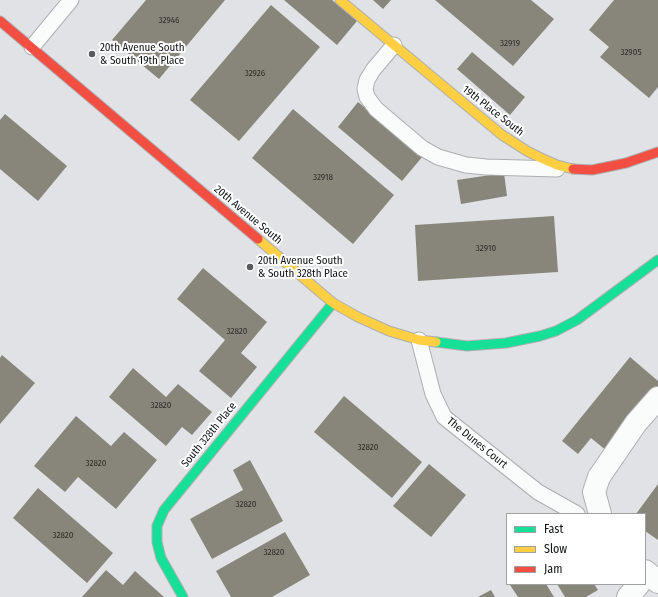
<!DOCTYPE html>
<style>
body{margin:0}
#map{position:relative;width:658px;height:597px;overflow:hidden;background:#e0e2e5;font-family:"Fira Sans Condensed",sans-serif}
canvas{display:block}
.legend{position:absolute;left:506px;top:513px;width:140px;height:72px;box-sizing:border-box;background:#fff;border:1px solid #a0a1a1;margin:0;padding:5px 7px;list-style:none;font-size:12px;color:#111315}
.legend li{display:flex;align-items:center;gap:8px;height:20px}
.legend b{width:20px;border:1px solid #a0a1a1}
</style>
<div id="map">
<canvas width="658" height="597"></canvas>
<ul class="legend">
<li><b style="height:5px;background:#16e098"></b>Fast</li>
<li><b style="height:5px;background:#ffcf43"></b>Slow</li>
<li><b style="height:5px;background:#f24e42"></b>Jam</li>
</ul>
</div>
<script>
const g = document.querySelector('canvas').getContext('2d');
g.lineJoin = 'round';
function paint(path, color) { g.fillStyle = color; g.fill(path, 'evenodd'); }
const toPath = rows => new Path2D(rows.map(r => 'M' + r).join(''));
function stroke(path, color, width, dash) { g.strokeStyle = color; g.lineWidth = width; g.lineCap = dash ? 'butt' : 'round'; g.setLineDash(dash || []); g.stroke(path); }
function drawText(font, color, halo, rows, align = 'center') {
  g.font = font + ' "Fira Sans Condensed",sans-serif'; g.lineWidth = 4; g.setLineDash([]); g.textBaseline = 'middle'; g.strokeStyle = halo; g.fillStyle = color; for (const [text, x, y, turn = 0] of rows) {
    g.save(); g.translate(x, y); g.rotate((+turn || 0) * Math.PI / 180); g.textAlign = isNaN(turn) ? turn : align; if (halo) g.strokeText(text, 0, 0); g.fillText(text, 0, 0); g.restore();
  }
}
const building = toPath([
 [146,0,225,0,159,79,112,40],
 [284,0,332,0,357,21,337,45],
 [373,0,391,0,383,9],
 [435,0,531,0,554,19,513,66],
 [614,0,658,0,658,87,649,98,600,57,609,47,589,30],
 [271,5,320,47,239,141,190,100],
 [472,52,525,97,510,115,457,69],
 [358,102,423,156,402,181,338,127],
 [293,109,394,195,353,244,252,158],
 [5,114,67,166,38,201,0,169,0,120],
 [504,173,507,196,461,204,457,180],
 [554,216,558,272,418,281,415,225],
 [203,268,267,322,241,353,257,367,231,398,199,371,225,340,177,299],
 [2,355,35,383,0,424,0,358],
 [630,357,658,381,658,389,607,451,591,438,578,454,562,441],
 [133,368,166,397,178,384,212,412,192,435,182,427,166,446,109,397],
 [344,396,422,462,392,498,314,432],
 [76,416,111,446,124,432,157,460,116,509,78,477,65,492,34,466],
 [250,460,283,521,212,559,190,519,243,490,233,470],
 [429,464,466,495,431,537,393,506],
 [658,484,658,540,645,531,645,514,636,514],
 [38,488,113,553,87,583,13,518],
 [285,532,310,575,272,597,231,597,216,571],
 [106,570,123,585,135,571,164,597,82,597],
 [511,584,546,584,554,597,518,597,510,585],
 [557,584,594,584,598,590,586,597,565,597],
 [491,590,495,597,478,597]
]);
const lane = toPath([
 [394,45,373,70,367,80,365,89,367,97,376,109,422,148,438,157,466,165,486,167,557,169],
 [32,47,71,0],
 [419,340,433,394,444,417,538,492,577,514]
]);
const street = toPath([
 [600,514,594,492,599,477,636,423,658,398],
 [645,571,658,582],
 [628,597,639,584]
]);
const fast = toPath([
 [436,342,467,346,506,343,540,336,556,331,577,320,658,260],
 [183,597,161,558,157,542,157,526,164,510,333,303]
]);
const slow = toPath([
 [340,0,502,135,527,151,541,158,557,165,573,169],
 [258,239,333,303,358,317,389,331,419,340,436,342]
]);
const jam = toPath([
 [0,21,258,239],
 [573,169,592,170,626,163,658,152]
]);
const markers = [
 [92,54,4,"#595b5e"],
 [250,267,4,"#595b5e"]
];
const numberNames = [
 ["32946",169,20],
 ["32919",510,43],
 ["32905",631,52],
 ["32926",255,73],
 ["32918",323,177],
 ["32910",486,248],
 ["32820",237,331],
 ["32820",161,405],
 ["32820",368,447],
 ["32820",96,463],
 ["32820",246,504],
 ["32820",63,535],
 ["32820",274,552]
];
const poiNames = [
 ["20th Avenue South",100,48],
 ["& South 19th Place",100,61],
 ["20th Avenue South",258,261],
 ["& South 328th Place",258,274]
];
const streetNames = [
 ["19th Place South",493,111,38],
 ["20th Avenue South",248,215,40],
 ["South 328th Place",209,435,-51],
 ["The Dunes Court",477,443,39]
];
paint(building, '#88867b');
stroke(lane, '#adafb1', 17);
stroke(street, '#adafb1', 24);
stroke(fast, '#adafb1', 11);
stroke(slow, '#adafb1', 11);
stroke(jam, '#adafb1', 11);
stroke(lane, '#fafbfb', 15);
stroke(street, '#fafbfb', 22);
stroke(fast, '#16e098', 9);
stroke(slow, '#ffcf43', 9);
stroke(jam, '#f24e42', 9);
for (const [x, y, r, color] of markers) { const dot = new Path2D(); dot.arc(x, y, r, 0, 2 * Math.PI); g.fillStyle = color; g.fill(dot); stroke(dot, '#fff', 1.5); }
drawText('9px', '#2f302e', null, numberNames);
drawText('11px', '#111315', '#fff', poiNames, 'left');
drawText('11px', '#111315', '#fff', streetNames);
</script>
